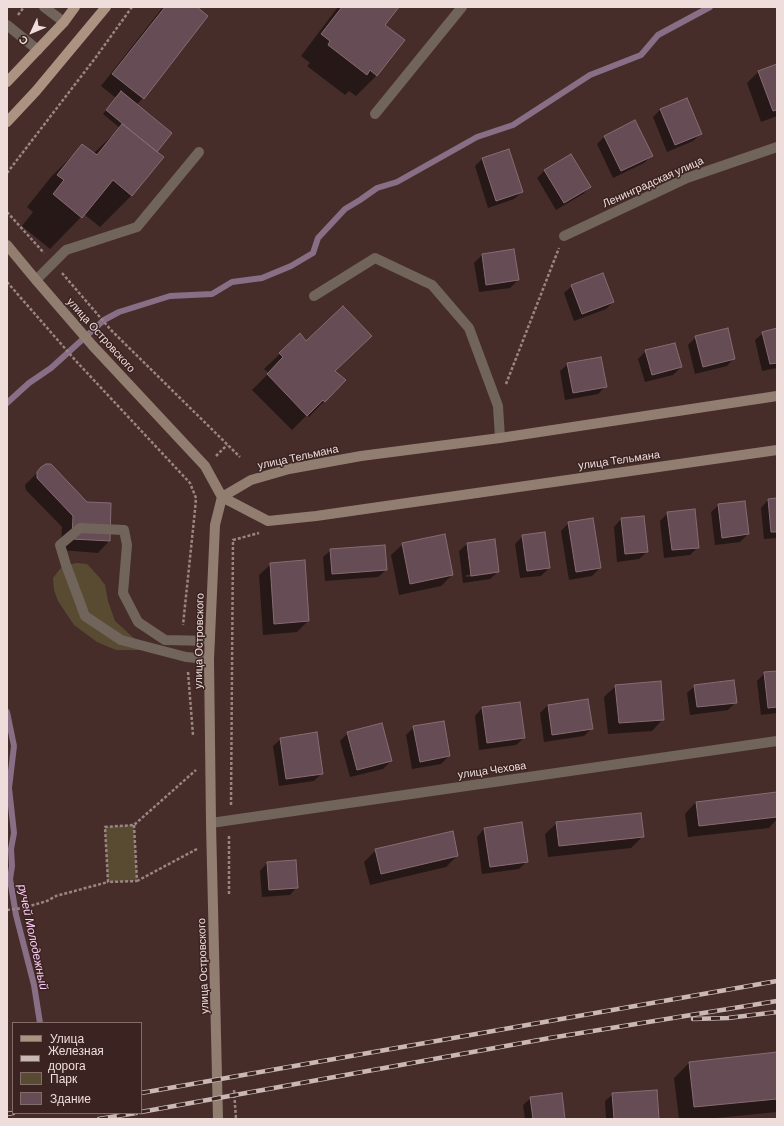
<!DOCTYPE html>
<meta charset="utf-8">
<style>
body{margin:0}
#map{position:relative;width:784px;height:1126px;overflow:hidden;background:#462d2a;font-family:Barlow,sans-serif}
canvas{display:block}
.frame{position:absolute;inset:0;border:8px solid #eedddb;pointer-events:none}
.legend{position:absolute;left:12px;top:1022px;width:130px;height:92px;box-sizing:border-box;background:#3b2321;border:1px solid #836d6b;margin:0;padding:5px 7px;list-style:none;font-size:12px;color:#eedddb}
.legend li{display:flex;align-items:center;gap:8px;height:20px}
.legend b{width:20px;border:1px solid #836d6b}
.north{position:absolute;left:12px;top:12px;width:40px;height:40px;-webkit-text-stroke:3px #3b2321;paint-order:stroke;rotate:226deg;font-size:11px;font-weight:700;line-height:16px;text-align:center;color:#eedddb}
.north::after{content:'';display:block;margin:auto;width:14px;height:18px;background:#eedddb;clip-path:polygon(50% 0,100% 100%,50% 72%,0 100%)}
</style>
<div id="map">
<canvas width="784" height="1126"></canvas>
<div class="frame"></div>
<ul class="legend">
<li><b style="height:5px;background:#ac9281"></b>Улица</li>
<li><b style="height:5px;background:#cab8b5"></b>Железная дорога</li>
<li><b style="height:11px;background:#594b32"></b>Парк</li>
<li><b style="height:11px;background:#664c54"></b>Здание</li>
</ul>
<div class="north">С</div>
</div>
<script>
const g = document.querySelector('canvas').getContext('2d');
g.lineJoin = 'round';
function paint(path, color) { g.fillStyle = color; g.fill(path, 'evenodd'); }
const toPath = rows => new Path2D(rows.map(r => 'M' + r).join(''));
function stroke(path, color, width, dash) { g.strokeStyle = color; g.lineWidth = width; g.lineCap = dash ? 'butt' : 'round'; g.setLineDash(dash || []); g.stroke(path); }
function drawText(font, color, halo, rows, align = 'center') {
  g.font = font + ' Barlow,sans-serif'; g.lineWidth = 3; g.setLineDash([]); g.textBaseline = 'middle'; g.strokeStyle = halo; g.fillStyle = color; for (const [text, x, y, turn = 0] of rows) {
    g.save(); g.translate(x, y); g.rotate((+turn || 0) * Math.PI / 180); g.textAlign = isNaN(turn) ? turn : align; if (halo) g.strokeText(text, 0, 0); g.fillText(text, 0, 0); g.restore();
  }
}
const green = toPath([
 [77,563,87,564,99,577,105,585,108,601,115,621,147,650,116,650,97,642,74,625,58,601,54,590,53,578,60,569,66,565],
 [134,825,137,881,108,882,105,827]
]);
const shadow = toPath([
 [163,7,196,7,207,16,143,98,136,105,155,152,162,158,131,196,100,227,84,214,50,249,22,226,33,212,27,207,51,177,83,145,93,154,120,128,103,114,116,98,101,86],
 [338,7,398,7,384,25,377,75,356,96,349,91,345,95,307,66,310,63,301,56],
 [777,65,777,116,761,122,747,83,758,72],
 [660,110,701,134,693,141,667,152,653,117],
 [604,137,651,156,644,163,613,178,597,144],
 [571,155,590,187,583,194,556,210,537,178,544,171],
 [482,159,522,192,514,199,488,208,475,166],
 [513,250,518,280,510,288,479,292,474,263,482,255],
 [572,286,613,302,606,309,574,321,564,293],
 [777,329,777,368,762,371,755,340,763,333],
 [300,335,334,372,344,380,309,417,307,415,292,430,252,390,269,373,264,369],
 [696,337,734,358,727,366,695,374,688,345],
 [646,351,681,367,673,375,645,382,638,359],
 [568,364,606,386,598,394,565,400,560,371],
 [42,468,86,503,110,504,109,541,98,553,61,550,62,527,26,490,25,485],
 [777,499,777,538,764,539,761,508,768,500],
 [719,505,748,534,740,542,715,545,711,512],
 [668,513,698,547,690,555,664,558,660,521],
 [621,519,647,552,639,559,617,562,614,527],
 [569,523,600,568,592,576,569,580,561,531],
 [523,536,549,568,541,576,520,578,515,544],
 [494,540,498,572,490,579,463,583,459,551,467,544],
 [491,572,491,574,466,577,466,575],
 [403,544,452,575,441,586,399,595,391,555],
 [331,550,386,570,378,577,325,581,323,557],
 [271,564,308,621,297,632,263,635,259,575],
 [777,672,777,713,761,715,757,681,765,673],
 [616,686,663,719,652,731,608,734,604,697],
 [695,686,736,702,728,710,690,715,687,693],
 [548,705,591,729,584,736,544,742,540,713],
 [482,708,524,738,516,745,479,750,475,716],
 [414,727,449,756,441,764,412,769,406,735],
 [348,733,391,761,383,769,350,777,340,741],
 [281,739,322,773,314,781,279,786,273,746],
 [777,793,777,819,769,828,688,837,685,814,696,802],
 [557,823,642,837,631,848,548,857,545,834],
 [484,829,527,861,519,869,482,874,477,837],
 [376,850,457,856,446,867,370,885,364,862],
 [267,863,297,887,290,895,262,897,260,871],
 [777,1053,777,1112,706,1119,679,1119,674,1078,689,1063],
 [613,1094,657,1119,606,1119,605,1101],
 [531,1098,564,1119,525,1119,523,1105]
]);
const stream = toPath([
 [7,403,29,383,51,368,104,320,119,312,170,296,212,294,232,282,262,278,291,266,313,253,318,238,345,209,360,200,377,188,397,182,477,137,513,125,590,75,641,55,658,35,710,7],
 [7,712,14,746,9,788,14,833,11,849,12,866,10,879,16,915,34,985,40,1023]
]);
const building = toPath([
 [165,7,197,7,208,16,144,99,112,74,165,7],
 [342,7,399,7,385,25,405,40,377,76,370,70,367,75,328,45,330,41,321,34,342,7],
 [777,64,777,110,773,111,758,71,777,64],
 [121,91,172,133,157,152,106,110,121,91],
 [687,98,702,134,675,145,660,109,687,98],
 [635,120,653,156,621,171,604,136,635,120],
 [122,124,164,157,132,196,113,180,82,218,53,194,64,180,57,175,82,144,97,155,122,124],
 [509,149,523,192,496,201,482,158,509,149],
 [571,154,591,187,564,203,544,170,571,154],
 [514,249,519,280,486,285,482,254,514,249],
 [603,273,614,302,582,314,571,285,603,273],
 [343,306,372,336,335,371,346,380,325,402,323,400,307,416,267,374,283,357,279,353,300,333,306,341,343,306],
 [728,328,735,359,703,367,695,336,728,328],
 [777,328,777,363,770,364,762,332,777,328],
 [675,343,682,367,652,375,645,350,675,343],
 [601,357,607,387,573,393,567,363,601,357],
 [46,464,51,464,87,502,111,503,110,541,72,539,73,516,37,478,37,472,41,467,46,464],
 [777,498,777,532,771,532,768,499,777,498],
 [745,501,749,534,722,538,718,504,745,501],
 [695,509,699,548,672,550,667,512,695,509],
 [644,516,648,552,625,554,621,518,644,516],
 [593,518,601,568,576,572,568,522,593,518],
 [545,532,550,568,527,571,522,535,545,532],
 [445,534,453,575,410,584,402,543,445,534],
 [495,539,499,572,471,576,467,543,495,539],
 [385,545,387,570,332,574,330,549,385,545],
 [305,560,309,621,274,624,270,563,305,560],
 [777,671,777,707,768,708,764,672,777,671],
 [734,680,737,703,697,707,694,685,734,680],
 [661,681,664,720,619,723,615,685,661,681],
 [588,699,593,729,552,735,548,705,588,699],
 [520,702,525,738,487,743,482,707,520,702],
 [444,721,450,756,420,762,413,726,444,721],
 [382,723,392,761,357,770,347,732,382,723],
 [317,732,323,774,286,779,280,738,317,732],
 [777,792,777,817,699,826,696,802,777,792],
 [641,813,644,837,559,846,556,822,641,813],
 [522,822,528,862,490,867,484,828,522,822],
 [453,831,458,856,381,874,375,849,453,831],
 [296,860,298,888,269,890,267,862,296,860],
 [777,1052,777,1099,694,1107,689,1062,777,1052],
 [657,1090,659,1119,614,1119,612,1093,657,1090],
 [562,1093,565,1119,533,1119,530,1097,562,1093]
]);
const path = toPath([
 [18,15,24,7],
 [7,173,96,57,132,7],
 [7,212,44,253],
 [62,273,111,330,240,457],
 [7,282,76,361,190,483,196,498,195,510,183,625],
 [506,384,559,248],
 [216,456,227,445],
 [188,672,193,735],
 [231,805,233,540,259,533],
 [134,825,137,881,108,882,105,827,134,825,196,770],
 [229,836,229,895],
 [137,881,197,849],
 [7,910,23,908,47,901,56,896,108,882],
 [234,1090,236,1119]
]);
const service = toPath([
 [44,7,64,22],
 [7,25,38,50],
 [375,114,462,7],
 [36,280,66,250,137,227,199,152],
 [314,296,375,258,432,285,469,328,498,406,500,438],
 [209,659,186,657,121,640,85,616,66,565,60,545,80,528,124,530,127,545,123,593,138,622,165,640,210,641]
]);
const minor = toPath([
 [564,236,687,178,777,147],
 [211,823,777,741]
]);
const secondary = toPath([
 [7,245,36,280,93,346,205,466,222,497,215,525,209,659,211,823,218,1119],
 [222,497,251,480,289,469,361,456,500,438,777,396],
 [222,497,268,521,316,516,777,450]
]);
const primary = toPath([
 [7,82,64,22,75,7],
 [7,122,36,91,106,7]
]);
const rail = toPath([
 [693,1019,728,1018,777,1012],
 [141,1093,777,981],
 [141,1112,550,1038,777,1001],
 [7,1114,13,1113],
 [99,1119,136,1113]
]);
const streetNames = [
 ["Ленинградская улица",653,182,-24],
 ["улица Островского",101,335,48],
 ["улица Тельмана",298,457,-12],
 ["улица Тельмана",619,460,-8],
 ["улица Островского",199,641,-89],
 ["улица Чехова",492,770,-8],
 ["улица Островского",203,966,-92]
];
const waterNames = [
 ["ручей Молодежный",33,937,78]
];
paint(green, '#594b32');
paint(shadow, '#0007');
stroke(stream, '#896f86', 6);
paint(building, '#664c54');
stroke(building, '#876b74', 1);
stroke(path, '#9a8582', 2.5, [3, 2]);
stroke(service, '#71645b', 10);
stroke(minor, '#71645b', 10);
stroke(secondary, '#927e71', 10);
stroke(primary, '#ac9281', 10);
stroke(rail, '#cab8b5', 4.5);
stroke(rail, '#3b2321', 3, [9]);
drawText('11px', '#eedddb', '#3b2321', streetNames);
drawText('italic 12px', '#fbccf7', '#3b2321', waterNames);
</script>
